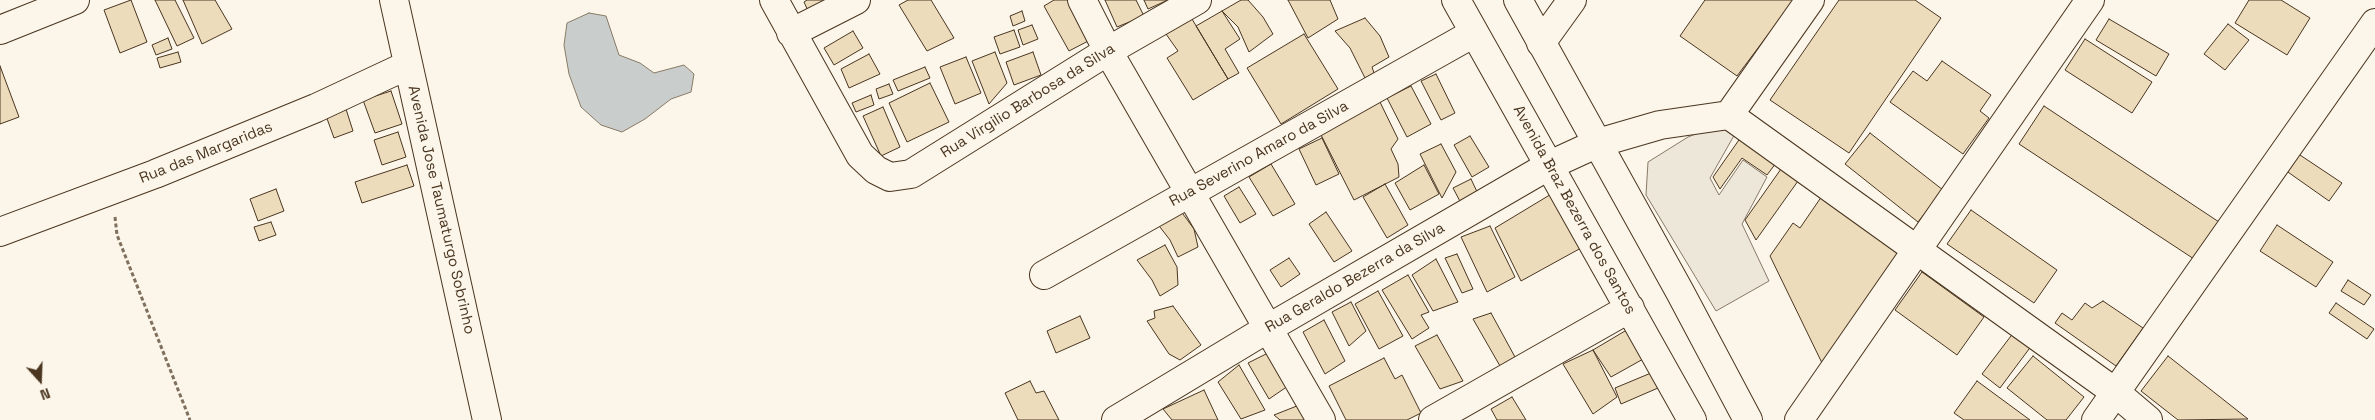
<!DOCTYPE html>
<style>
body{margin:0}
#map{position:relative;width:2375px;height:420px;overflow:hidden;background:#fbf6e9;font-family:"Space Grotesk",sans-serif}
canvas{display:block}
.north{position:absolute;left:15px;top:355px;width:50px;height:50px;-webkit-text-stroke:4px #fbf6e9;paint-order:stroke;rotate:160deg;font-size:14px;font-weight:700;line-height:20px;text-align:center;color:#4a3520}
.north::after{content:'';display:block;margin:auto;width:18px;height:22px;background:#4a3520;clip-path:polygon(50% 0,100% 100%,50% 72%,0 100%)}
</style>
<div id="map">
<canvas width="2375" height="420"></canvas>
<div class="north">N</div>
</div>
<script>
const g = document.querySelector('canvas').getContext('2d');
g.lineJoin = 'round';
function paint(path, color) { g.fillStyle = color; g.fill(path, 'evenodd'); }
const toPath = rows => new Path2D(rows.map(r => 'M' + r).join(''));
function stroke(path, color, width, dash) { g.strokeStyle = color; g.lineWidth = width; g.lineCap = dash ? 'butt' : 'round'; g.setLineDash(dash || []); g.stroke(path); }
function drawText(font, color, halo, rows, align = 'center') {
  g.font = font + ' "Space Grotesk",sans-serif'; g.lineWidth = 4; g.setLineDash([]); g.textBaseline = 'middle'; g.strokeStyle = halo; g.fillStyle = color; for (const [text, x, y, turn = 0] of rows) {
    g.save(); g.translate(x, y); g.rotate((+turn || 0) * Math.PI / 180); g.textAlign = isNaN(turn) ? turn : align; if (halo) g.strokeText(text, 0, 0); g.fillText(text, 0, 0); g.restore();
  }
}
const parking = toPath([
 [1724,123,1736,132,1710,178,1719,195,1743,160,1767,177,1742,224,1769,281,1716,311,1646,195,1648,162,1688,137,1724,123]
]);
const water = toPath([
 [589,13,606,16,619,55,640,63,654,73,684,65,694,74,691,92,671,99,645,119,622,132,601,125,581,107,569,74,564,45,567,23,589,13]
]);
const building = toPath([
 [131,0,147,42,120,53,104,10,131,0],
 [155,0,175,0,194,38,177,46,155,0],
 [183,0,215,0,232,29,202,44,183,0],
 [807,0,829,0,809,13,804,2,807,0],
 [908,0,931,0,954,38,927,51,899,5,908,0],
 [1054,0,1071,0,1092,39,1069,51,1044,6,1054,0],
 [1105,0,1136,0,1144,16,1117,27,1105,0],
 [1144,0,1168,0,1148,9,1144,0],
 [1241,0,1248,0,1263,17,1273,34,1249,52,1238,27,1222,11,1241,0],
 [1288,0,1330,0,1338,19,1308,38,1288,0],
 [1705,0,1794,0,1737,76,1680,36,1705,0],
 [1839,0,1915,0,1941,18,1849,153,1770,100,1839,0],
 [2249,0,2281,0,2310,18,2287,55,2235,23,2249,0],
 [1022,11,1025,21,1013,26,1010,16,1022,11],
 [1222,11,1240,39,1225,49,1239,73,1228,79,1196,26,1222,11],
 [1365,18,1380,36,1389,57,1372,67,1374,73,1365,78,1350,48,1335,31,1365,18],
 [1192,19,1228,79,1193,100,1167,58,1178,51,1166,34,1192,19],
 [2109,19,2169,54,2156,76,2096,40,2109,19],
 [2228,24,2249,40,2225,70,2204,54,2228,24],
 [1032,25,1038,39,1023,45,1018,30,1032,25],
 [1014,30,1020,47,1000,54,994,37,1014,30],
 [853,31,863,48,834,65,824,48,853,31],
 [1304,34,1338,89,1281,124,1247,68,1304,34],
 [168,38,172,49,156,55,152,45,168,38],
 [2085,39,2152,82,2132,113,2065,70,2085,39],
 [178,52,181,62,160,68,157,58,178,52],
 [995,52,1007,83,989,104,972,61,995,52],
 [1033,52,1041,75,1014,85,1006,62,1033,52],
 [869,54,880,74,849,88,841,69,869,54],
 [966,57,981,93,955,104,940,67,966,57],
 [1942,61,1991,95,1980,111,1989,118,1963,154,1890,102,1913,71,1927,81,1942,61],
 [0,66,19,117,0,124,0,66],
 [925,67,930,78,898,91,893,80,925,67],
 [1436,74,1455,113,1441,120,1421,81,1436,74],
 [930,83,949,122,907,142,889,103,930,83],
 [889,84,893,94,879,99,876,89,889,84],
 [1411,86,1431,124,1407,137,1387,98,1411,86],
 [391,91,402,124,375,133,363,100,391,91],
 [871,95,874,105,856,112,852,103,871,95],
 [1379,100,1398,139,1391,149,1398,164,1399,177,1354,200,1319,131,1379,100],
 [345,106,353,131,334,138,325,113,345,106],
 [2044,106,2219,222,2194,259,2019,144,2044,106],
 [883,107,900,147,881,156,863,116,883,107],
 [398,132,406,157,382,165,374,140,398,132],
 [1870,133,1943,190,1918,222,1845,164,1870,133],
 [1470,136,1489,167,1472,177,1454,145,1470,136],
 [1741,137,1776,163,1767,175,1742,158,1720,189,1713,177,1741,137],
 [1322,138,1339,174,1316,185,1299,149,1322,138],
 [1441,144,1456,172,1442,198,1420,154,1441,144],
 [2297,153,2342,183,2329,201,2285,170,2297,153],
 [1271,164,1295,204,1273,216,1249,177,1271,164],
 [407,165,414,186,362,203,355,182,407,165],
 [1424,165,1439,194,1410,210,1395,183,1424,165],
 [1781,169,1798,181,1756,240,1745,220,1781,169],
 [1471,179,1480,198,1463,207,1453,188,1471,179],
 [1385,184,1408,225,1387,238,1363,197,1385,184],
 [1239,187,1256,214,1240,223,1224,196,1239,187],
 [276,189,284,211,258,221,250,199,276,189],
 [1553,193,1581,248,1521,281,1495,228,1553,193],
 [1824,193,1903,248,1822,363,1770,256,1793,223,1800,228,1824,193],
 [1180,210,1194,229,1198,247,1178,257,1170,240,1156,222,1180,210],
 [1971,210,2057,270,2034,303,1947,244,1971,210],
 [1326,212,1352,251,1334,262,1309,224,1326,212],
 [271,222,276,235,259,241,254,227,271,222],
 [2277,225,2333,262,2316,287,2260,251,2277,225],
 [1490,226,1515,277,1487,292,1461,237,1490,226],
 [1165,245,1177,267,1178,285,1160,296,1152,280,1137,260,1165,245],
 [1457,254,1473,289,1462,293,1445,258,1457,254],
 [1289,258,1300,274,1281,287,1270,270,1289,258],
 [1436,259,1458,302,1433,311,1412,275,1436,259],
 [1922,272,1984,317,1957,355,1895,310,1922,272],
 [1408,275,1429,312,1421,315,1429,328,1412,339,1382,290,1408,275],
 [2348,280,2371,295,2364,305,2341,291,2348,280],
 [1378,291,1403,336,1379,349,1355,304,1378,291],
 [2103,301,2143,328,2116,366,2055,323,2062,313,2072,320,2085,303,2092,308,2103,301],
 [1351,302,1366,331,1349,346,1332,312,1351,302],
 [2336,303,2374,329,2367,339,2329,313,2336,303],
 [1173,306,1201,345,1180,360,1169,354,1147,321,1155,318,1154,311,1173,306],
 [1491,313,1515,357,1500,366,1473,319,1491,313],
 [1080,316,1090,338,1056,353,1047,331,1080,316],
 [1324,320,1345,361,1325,374,1303,332,1324,320],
 [1630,328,1645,358,1611,377,1593,350,1630,328],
 [2014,332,2032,345,2000,388,1982,374,2014,332],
 [1437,335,1463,381,1440,389,1415,346,1437,335],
 [1593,350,1617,397,1593,414,1563,364,1593,350],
 [1268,353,1288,386,1269,399,1248,363,1268,353],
 [2033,356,2084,397,2066,420,2047,420,2007,388,2033,356],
 [2168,356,2248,419,2178,420,2141,391,2168,356],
 [1384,358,1395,379,1402,375,1421,413,1407,420,1346,420,1329,386,1384,358],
 [1239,365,1265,410,1241,419,1218,382,1239,365],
 [1651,373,1658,388,1621,404,1615,388,1651,373],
 [1030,381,1036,393,1044,391,1059,420,1018,420,1005,393,1030,381],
 [1977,381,2030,420,1964,420,1954,413,1977,381],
 [1204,390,1218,420,1172,420,1163,409,1204,390],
 [1512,397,1526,420,1497,420,1491,409,1512,397],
 [1307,402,1316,420,1280,420,1274,415,1307,402]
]);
const path = toPath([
 [115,217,117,235,190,420]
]);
const minor = toPath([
 [394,0,487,420],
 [774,0,860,155,876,170,890,177,911,174,1108,51,1197,0],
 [1082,0,1108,51,1321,420],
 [1456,0,1692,420],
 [0,30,75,0],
 [791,33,856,0],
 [1541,43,1572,0],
 [1729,115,1810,0],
 [0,232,155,174,316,108,408,65],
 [1044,275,1474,33],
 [1116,420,1267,329,1550,165,1598,143,1660,125,1729,115,2115,392,2148,420],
 [1433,420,1630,308],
 [1799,420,2090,0],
 [2096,420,2375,23]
]);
const major = toPath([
 [1518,0,1680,292,1748,420]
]);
const streetNames = [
 ["Rua Virgilio Barbosa da Silva",1028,101,-32],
 ["Rua das Margaridas",206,153,-22],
 ["Rua Severino Amaro da Silva",1259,154,-29],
 ["Avenida Jose Taumaturgo Sobrinho",441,210,77],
 ["Avenida Braz Bezerra dos Santos",1574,210,61],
 ["Rua Geraldo Bezerra da Silva",1355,278,-30]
];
paint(parking, '#ede7d9');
stroke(parking, '#887966', 1);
paint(water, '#c9cecd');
stroke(water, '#887966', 1);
paint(building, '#ecdcbc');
stroke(building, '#4a3520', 1);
stroke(minor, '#4a3520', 30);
stroke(major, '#4a3520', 30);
stroke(path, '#7f6f5c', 3, [4, 2.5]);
stroke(minor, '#fbf6e9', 28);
stroke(major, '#fbf6e9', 28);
drawText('15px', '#4a3520', '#fbf6e9', streetNames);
</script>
